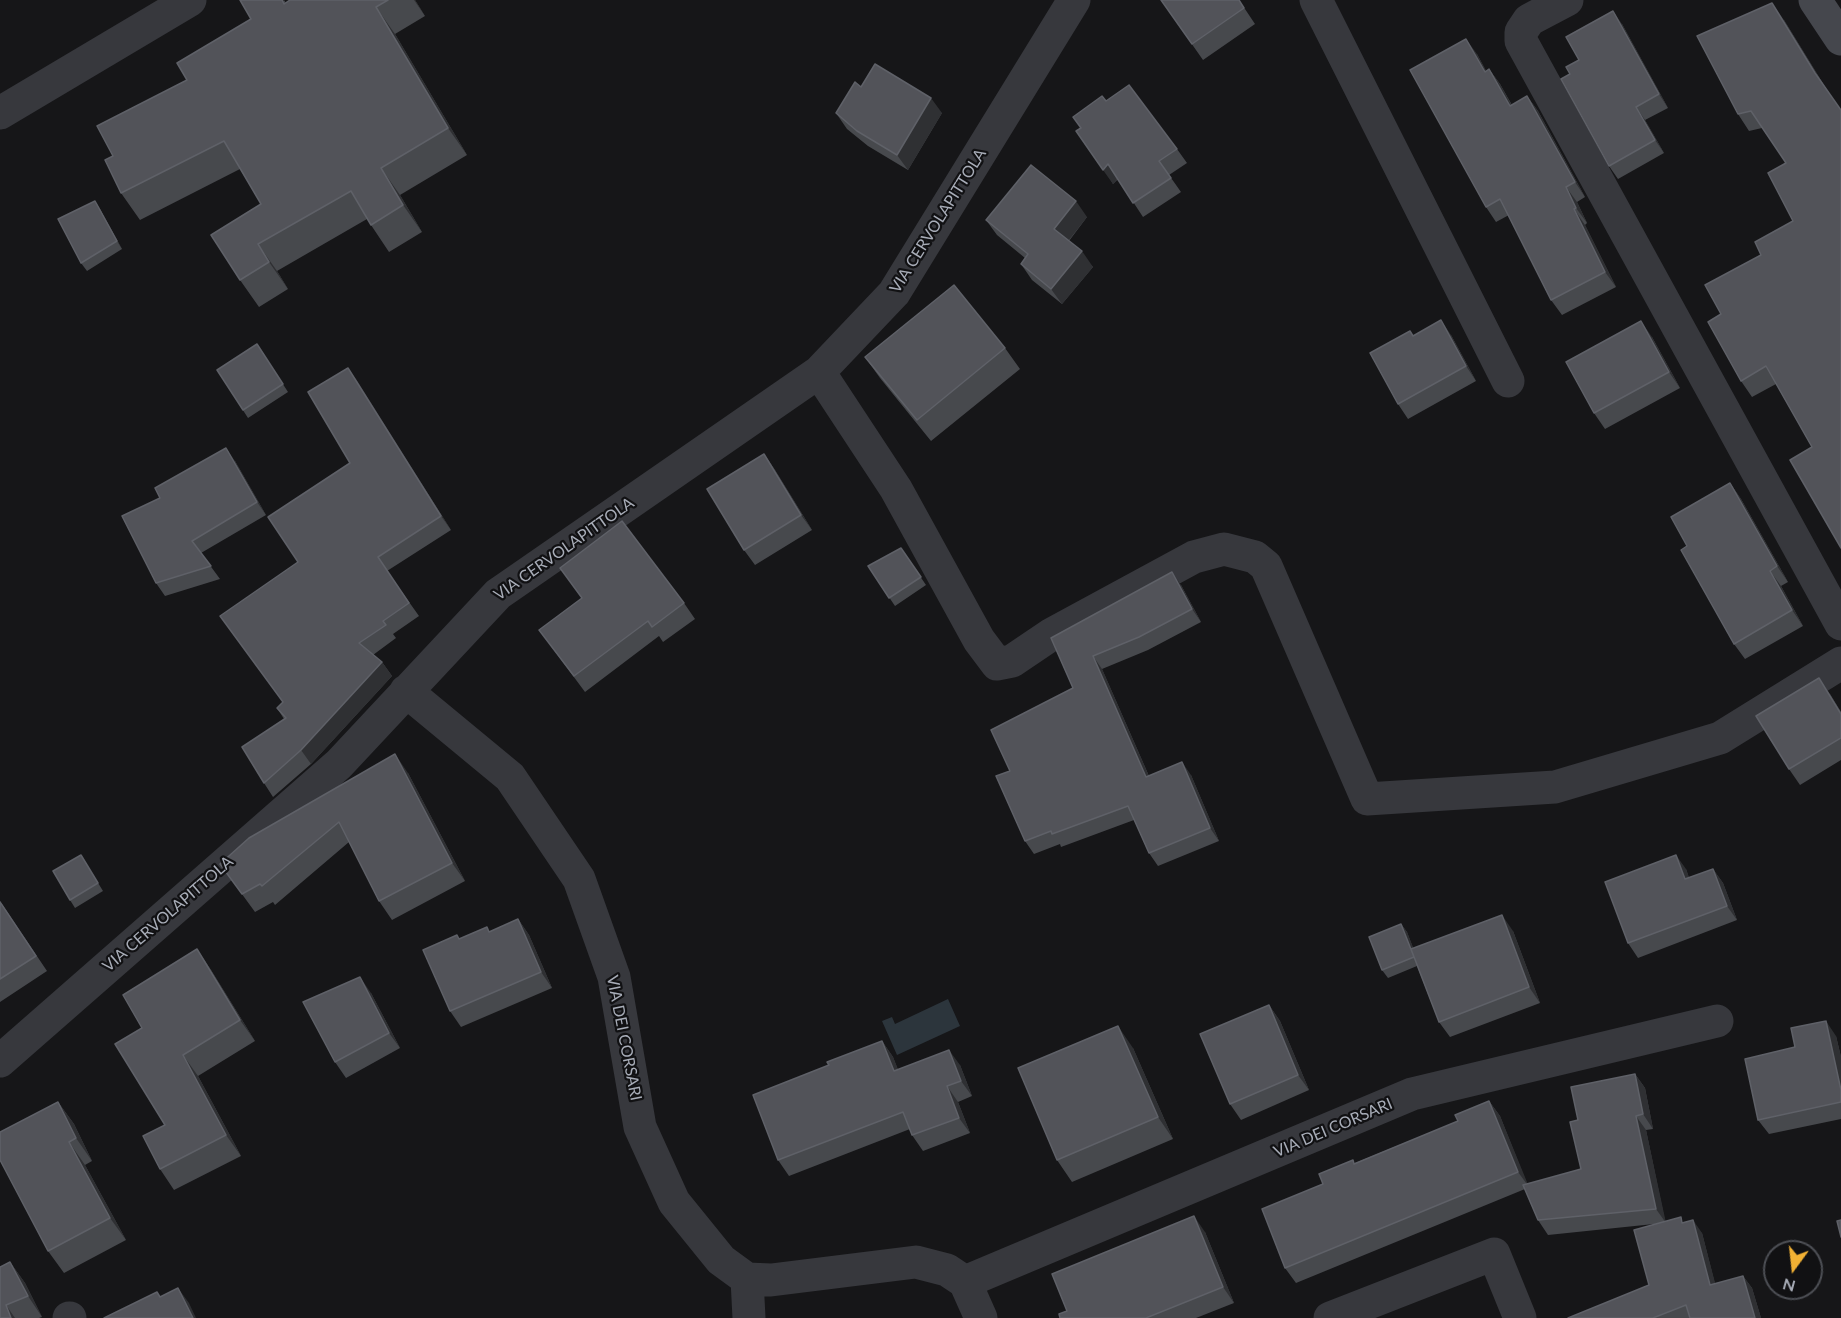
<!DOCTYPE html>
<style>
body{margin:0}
#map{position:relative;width:1841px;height:1318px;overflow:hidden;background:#161618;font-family:Lato,sans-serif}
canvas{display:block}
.north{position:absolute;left:1763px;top:1240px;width:60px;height:60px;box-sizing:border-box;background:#111113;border:2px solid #4d4f55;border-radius:50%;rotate:195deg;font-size:16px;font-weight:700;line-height:24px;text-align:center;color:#a8adb8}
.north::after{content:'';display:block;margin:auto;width:21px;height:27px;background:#f2b134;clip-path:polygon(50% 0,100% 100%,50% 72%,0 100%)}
</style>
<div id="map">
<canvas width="1841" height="1318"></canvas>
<div class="north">N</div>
</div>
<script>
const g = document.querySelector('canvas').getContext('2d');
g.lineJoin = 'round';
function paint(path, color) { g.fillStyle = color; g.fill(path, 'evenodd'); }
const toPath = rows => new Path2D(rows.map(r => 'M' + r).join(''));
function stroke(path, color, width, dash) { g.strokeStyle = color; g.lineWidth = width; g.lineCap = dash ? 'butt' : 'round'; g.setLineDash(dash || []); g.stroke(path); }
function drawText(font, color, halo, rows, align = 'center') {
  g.font = font + ' Lato,sans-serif'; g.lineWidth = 4.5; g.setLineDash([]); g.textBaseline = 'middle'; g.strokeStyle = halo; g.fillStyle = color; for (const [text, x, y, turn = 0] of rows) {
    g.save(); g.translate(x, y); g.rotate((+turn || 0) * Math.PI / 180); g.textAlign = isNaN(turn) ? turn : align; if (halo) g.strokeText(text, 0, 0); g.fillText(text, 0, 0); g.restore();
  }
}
const water = toPath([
 [948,999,960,1026,897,1055,882,1021,892,1017,895,1024]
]);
const minor = toPath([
 [1316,0,1508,381],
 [1567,0,1529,20,1521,32,1521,41,1841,624],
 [819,372,896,489,979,640,997,664,1012,661,1052,634,1194,557,1224,549,1255,557,1266,566,1367,799,1555,787,1720,738,1841,663],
 [406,691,510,777,579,879,614,977,640,1127,674,1202,721,1260,747,1279,771,1280,916,1262,947,1270,965,1282,981,1318],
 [0,1061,339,764,498,594,819,372,894,293,1074,0],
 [747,1279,749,1318],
 [965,1282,1412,1094,1717,1021],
 [69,1318,70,1318],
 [1330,1318,1494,1254,1520,1318]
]);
const tertiary = toPath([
 [0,113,190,0]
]);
const secondary = toPath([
 [1815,0,1841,39]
]);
const wall = toPath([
 [284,0,286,3,290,0,415,0,425,16,395,34,467,155,400,195,422,232,389,252,367,219,277,271,288,289,259,307,240,280,261,204,240,169,140,220,121,193,187,80],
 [1161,0,1239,0,1255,24,1203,60],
 [1784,20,1827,90,1812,447,1776,384,1752,397,1741,381,1721,314,1761,255,1793,221,1786,163,1762,128,1749,131,1738,114],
 [1622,24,1668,108,1645,120,1664,153,1618,179,1609,166,1570,74,1579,60],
 [1477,54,1486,71,1489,69,1500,84,1512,105,1527,96,1538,111,1585,197,1577,202,1587,223,1585,225,1616,287,1562,315,1551,300,1509,215,1496,222,1486,207],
 [861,87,942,113,908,170,868,146,847,129,836,113],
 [1106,101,1177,149,1187,163,1169,175,1181,192,1143,217,1118,179,1113,184,1081,128],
 [95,201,100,209,122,249,87,271,81,263],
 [1087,217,1069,241,1093,267,1062,304,1032,280,1021,264,1025,258,997,235,986,220],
 [1410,331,1413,335,1451,335,1476,381,1408,419,1398,404],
 [1652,337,1680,388,1605,429,1594,413],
 [257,344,288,392,248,418,217,370],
 [1005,348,1020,369,931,441,880,378,865,357],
 [348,368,451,530,387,571,419,616,393,634,396,638,373,655,382,662,392,676,311,764,273,797,264,783,284,719,277,708,283,702,298,562,350,463],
 [764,454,775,470,812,530,755,565,744,550],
 [235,461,266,515,201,553,220,579,165,596,156,583],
 [1730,483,1741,499,1788,582,1781,586,1803,626,1745,659,1734,644,1687,546],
 [901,548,926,585,895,606,868,566],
 [560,568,684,603,695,619,663,642,659,636,585,692,539,630,582,598],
 [1181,585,1201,622,1148,650,1102,669,1149,776,1191,775,1219,841,1158,866,1149,853,1134,820,1061,847,1060,844,1034,854,1025,841,1073,688,1051,638],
 [1830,694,1841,712,1841,760,1800,785,1789,769],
 [408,773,465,881,392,920,379,901,349,842,275,905,273,902,255,912,220,864],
 [81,855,103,891,75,908,70,900],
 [1686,869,1689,878,1713,869,1723,883,1737,920,1638,958,1628,943],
 [0,901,47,971,0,1002],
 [518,919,529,935,552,988,461,1027,450,1011,459,939,491,931],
 [1401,924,1407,932,1413,948,1513,931,1540,1003,1450,1037,1439,1022,1417,966,1388,978,1382,970],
 [197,949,211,970,255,1041,198,1076,241,1156,174,1190,160,1169,165,1125,142,1028],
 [371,993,400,1048,346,1078,335,1062],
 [1269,1005,1280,1021,1309,1090,1241,1120,1230,1104],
 [1836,1036,1841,1057,1841,1119,1769,1134,1758,1120,1795,1047],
 [882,1041,893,1057,898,1070,960,1065,972,1096,958,1102,970,1133,923,1151,912,1135,910,1129,789,1176,778,1160,829,1065],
 [1133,1048,1173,1139,1072,1182,1057,1160],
 [1635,1074,1645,1088,1653,1129,1646,1130,1665,1221,1685,1223,1702,1233,1715,1284,1743,1276,1752,1288,1761,1318,1568,1318,1649,1285,1654,1224,1548,1235,1538,1220,1525,1189,1296,1283,1285,1268,1323,1184,1355,1163,1458,1121,1489,1101,1500,1116,1527,1184,1581,1169,1578,1120],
 [58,1102,74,1124,92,1161,85,1165,126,1240,64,1273,48,1251],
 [1205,1232,1234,1303,1196,1318,1060,1318,1067,1311],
 [10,1262,25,1283,42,1317,39,1318,0,1318]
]);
const shadedWall = toPath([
 [414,0,415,0,425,16],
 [1772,3,1784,20,1827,90,1815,73],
 [376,7,395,34,467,155,448,128],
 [1613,11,1622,24,1668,108,1659,94],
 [1466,39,1477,54,1495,87,1485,72],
 [1489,69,1500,84,1521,122,1510,106],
 [1527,96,1538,111,1585,197,1575,182],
 [931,98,942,113,908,170,897,155],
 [1636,107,1645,120,1664,153,1655,140],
 [1108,164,1118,178,1113,184,1103,170],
 [381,168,400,195,422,232,403,205],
 [1566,187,1577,202,1587,223,1576,208],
 [95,201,100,209,122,249,117,241],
 [1076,201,1087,217,1065,245,1054,229],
 [1574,209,1585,225,1616,287,1605,272],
 [258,244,277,271,288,289,269,262],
 [1082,251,1093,267,1062,304,1051,289],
 [1441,320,1451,335,1476,381,1466,366],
 [1641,321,1652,337,1680,388,1669,372],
 [348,368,358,382,451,530,441,516],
 [226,448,235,461,266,515,257,502],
 [764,454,775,470,812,530,801,515],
 [1730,483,1741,499,1788,582,1777,566],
 [1770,571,1781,586,1803,626,1792,610],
 [1172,572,1181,585,1201,622,1192,609],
 [1093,656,1102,669,1155,790,1146,777],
 [382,662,392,676,311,764,301,750],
 [1819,678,1830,694,1841,712,1841,714],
 [395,754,408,773,465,881,452,863],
 [1182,762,1191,775,1219,841,1210,828],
 [1676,855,1686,869,1695,894,1685,879],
 [1713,869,1723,883,1737,920,1727,906],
 [1502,915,1513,931,1540,1003,1529,987],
 [518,919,529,935,552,988,541,972],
 [1401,924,1407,932,1420,965,1414,957],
 [197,949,211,970,255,1041,240,1020],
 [360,977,371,993,400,1048,389,1033],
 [1269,1005,1280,1021,1309,1090,1298,1075],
 [1826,1021,1836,1036,1841,1057,1841,1090],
 [1118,1026,1133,1048,1173,1139,1158,1117],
 [882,1041,893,1057,905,1087,894,1071],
 [949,1050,960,1065,972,1096,961,1081],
 [183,1055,198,1076,241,1156,226,1135],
 [1635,1074,1645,1088,1653,1129,1643,1114],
 [947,1086,958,1102,970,1133,959,1118],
 [1489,1101,1500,1116,1529,1187,1518,1172],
 [58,1102,74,1124,92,1161,76,1138],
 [1636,1116,1646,1130,1666,1223,1656,1209],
 [69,1142,85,1165,126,1240,110,1218],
 [1194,1216,1205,1232,1234,1303,1223,1287],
 [1693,1220,1702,1233,1719,1298,1710,1285],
 [10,1262,25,1283,42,1317,28,1296],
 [1743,1276,1752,1288,1761,1318,1755,1318],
 [178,1288,189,1303,196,1318,193,1318],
 [6,1305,15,1318,11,1318]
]);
const building = toPath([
 [240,0,282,0,284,4,290,0,388,0,376,7,448,128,381,168,403,205,371,225,351,191,258,244,269,262,240,280,211,235,261,204,224,141,121,193,105,160,113,156,97,126,187,80,177,63,251,19,240,0],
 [1161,0,1239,0,1244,8,1192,44,1161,0],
 [1772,3,1815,73,1841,110,1841,548,1790,460,1812,447,1766,366,1741,381,1708,322,1721,314,1705,285,1761,255,1755,242,1793,221,1768,173,1786,163,1751,111,1738,114,1697,36,1772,3],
 [1613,11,1659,94,1636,107,1655,140,1609,166,1561,79,1570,74,1566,67,1579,60,1566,37,1613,11],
 [1466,39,1485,72,1489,69,1510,106,1527,96,1575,182,1566,187,1576,208,1574,209,1605,272,1551,300,1500,199,1486,207,1410,70,1466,39],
 [875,64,931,98,897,155,857,131,836,113,855,82,861,87,875,64],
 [1129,85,1177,149,1159,161,1171,178,1133,203,1108,164,1103,170,1076,131,1081,128,1073,117,1102,96,1106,101,1129,85],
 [1031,165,1076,201,1054,229,1082,251,1051,289,1021,264,1028,254,986,220,1031,165],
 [95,201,117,241,81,263,58,219,95,201],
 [954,285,1005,348,917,420,865,357,954,285],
 [1441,320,1466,366,1398,404,1370,353,1410,331,1413,336,1441,320],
 [1641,321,1669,372,1594,413,1566,362,1641,321],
 [257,344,283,384,243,410,217,370,257,344],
 [348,368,441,516,378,557,409,603,383,621,386,625,359,643,382,662,301,750,264,783,242,747,286,718,277,708,283,702,220,616,298,562,268,517,350,463,308,392,348,368],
 [226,448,257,502,192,541,211,566,156,583,122,516,160,498,155,488,226,448],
 [764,454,801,515,744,550,707,489,764,454],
 [1730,483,1777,566,1770,571,1792,610,1734,644,1681,550,1687,546,1671,517,1730,483],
 [622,521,684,603,652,627,648,621,574,676,539,630,582,598,560,568,622,521],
 [901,548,921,577,889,598,868,566,901,548],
 [1172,572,1192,609,1139,637,1093,656,1146,777,1182,762,1210,828,1149,853,1128,806,1052,834,1051,831,1025,841,996,776,1010,771,991,730,1073,688,1051,638,1172,572],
 [1819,678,1841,714,1841,738,1789,769,1756,716,1819,678],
 [395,754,452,863,379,901,339,822,262,886,260,884,242,894,220,864,249,838,395,754],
 [81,855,98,883,70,900,53,871,81,855],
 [1676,855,1685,879,1713,869,1727,906,1628,943,1605,882,1676,855],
 [0,902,36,956,0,979,0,902],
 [1502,915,1529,987,1439,1022,1411,949,1502,915],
 [518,919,541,972,450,1011,423,950,457,935,459,939,487,927,489,932,518,919],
 [1401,924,1414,957,1382,970,1369,937,1401,924],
 [197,949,240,1020,183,1055,226,1135,160,1169,143,1136,165,1125,115,1044,142,1028,123,995,197,949],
 [360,977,389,1033,335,1062,303,1002,360,977],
 [1269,1005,1298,1075,1230,1104,1200,1034,1269,1005],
 [1826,1021,1841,1090,1841,1102,1758,1120,1745,1059,1795,1047,1791,1028,1826,1021],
 [1118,1026,1158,1117,1057,1160,1018,1068,1118,1026],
 [882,1041,894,1071,949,1050,961,1081,947,1086,959,1118,912,1135,903,1112,778,1160,753,1095,829,1065,827,1062,882,1041],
 [1635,1074,1643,1114,1636,1116,1656,1209,1538,1220,1523,1185,1581,1169,1570,1122,1578,1120,1571,1087,1635,1074],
 [1489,1101,1518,1172,1285,1268,1262,1209,1323,1184,1319,1174,1353,1160,1354,1164,1458,1121,1455,1115,1489,1101],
 [58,1102,76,1138,69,1142,110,1218,48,1251,0,1160,0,1132,58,1102],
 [1194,1216,1223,1287,1146,1318,1060,1318,1059,1314,1067,1311,1052,1274,1194,1216],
 [1681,1217,1682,1223,1693,1220,1710,1285,1743,1276,1755,1318,1690,1318,1686,1305,1653,1318,1568,1318,1649,1285,1634,1230,1681,1217],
 [1841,1220,1841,1237,1837,1221,1841,1220],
 [10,1262,28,1296,6,1305,11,1318,0,1318,0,1267,10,1262],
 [178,1288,193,1318,104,1318,157,1292,160,1297,178,1288]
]);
const streetNames = [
 ["VIA CERVOLAPITTOLA",938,221,-58],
 ["VIA CERVOLAPITTOLA",564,549,-35],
 ["VIA CERVOLAPITTOLA",168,914,-41],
 ["VIA DEI CORSARI",624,1038,79],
 ["VIA DEI CORSARI",1333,1128,-23]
];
paint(water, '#2c353c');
stroke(minor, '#37383d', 33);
stroke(tertiary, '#37383d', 33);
stroke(secondary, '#45474d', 33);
paint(wall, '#47494d');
paint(shadedWall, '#2f3033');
paint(building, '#525359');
stroke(building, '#5f6168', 1.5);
drawText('16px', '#a8adb8', '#111113', streetNames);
</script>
